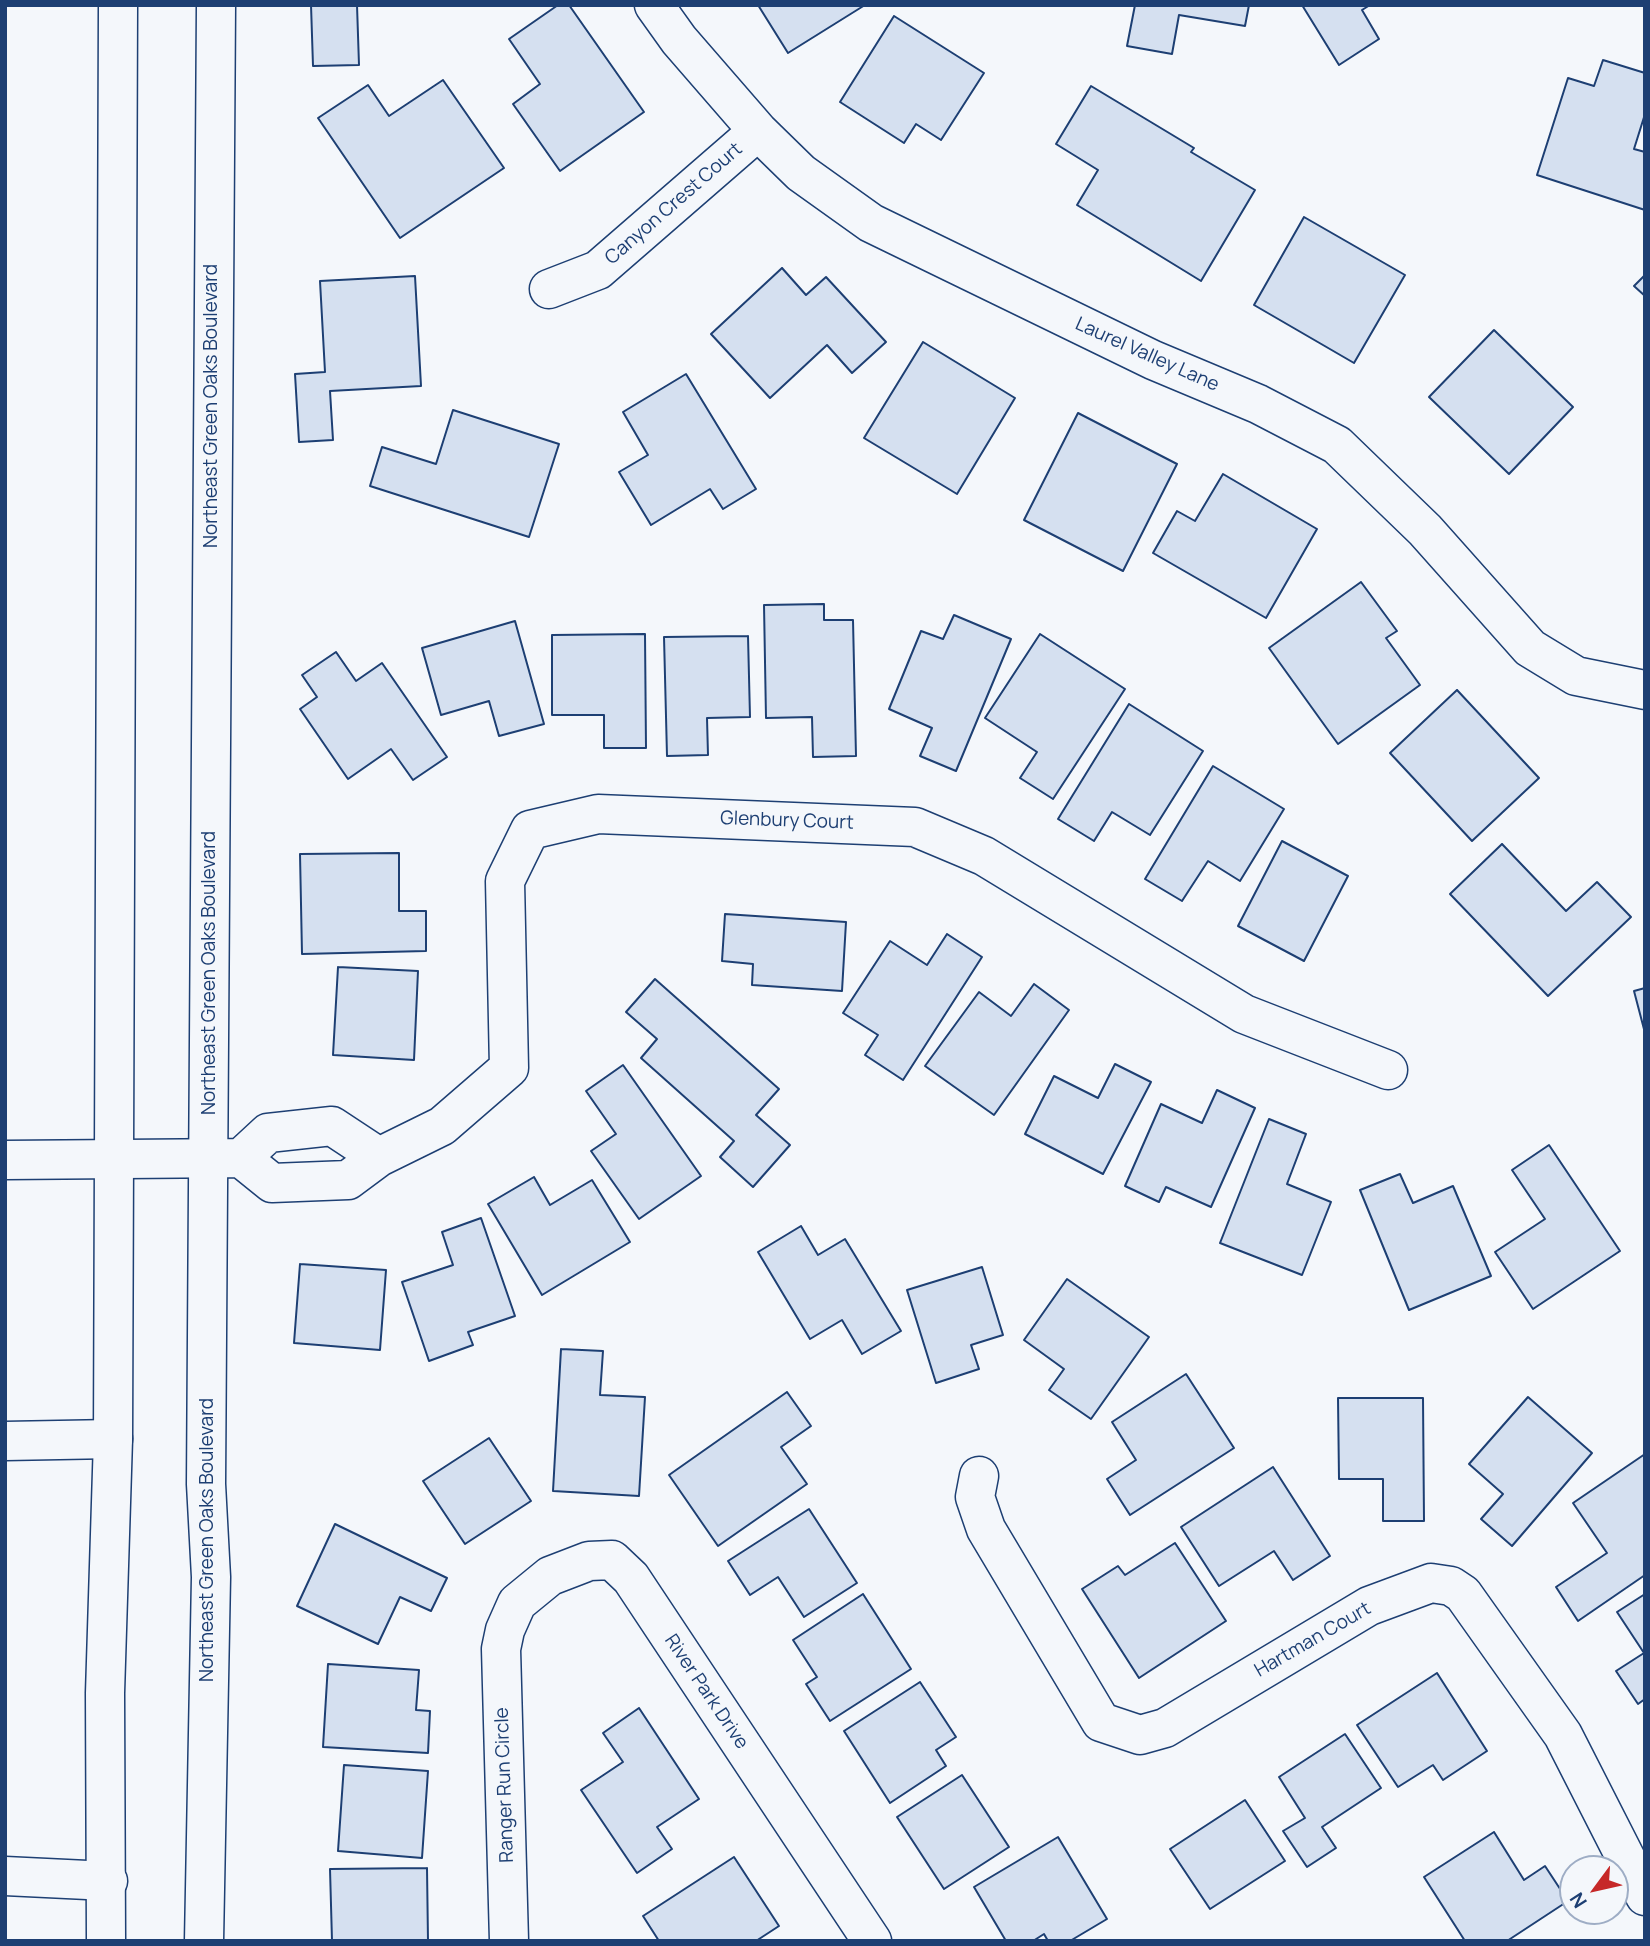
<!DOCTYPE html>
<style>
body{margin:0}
#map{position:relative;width:1650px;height:1946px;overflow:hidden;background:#f4f7fb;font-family:Manrope,sans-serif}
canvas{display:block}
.frame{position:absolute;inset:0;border:7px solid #1d3f73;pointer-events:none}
.north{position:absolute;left:1559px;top:1855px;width:70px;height:70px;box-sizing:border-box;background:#f4f7fb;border:2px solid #9eadc5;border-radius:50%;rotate:237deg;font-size:19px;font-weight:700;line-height:28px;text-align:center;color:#1d3f73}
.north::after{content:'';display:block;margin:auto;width:24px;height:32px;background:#c62828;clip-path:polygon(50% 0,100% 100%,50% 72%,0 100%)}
</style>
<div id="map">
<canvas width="1650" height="1946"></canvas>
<div class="frame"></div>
<div class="north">N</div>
</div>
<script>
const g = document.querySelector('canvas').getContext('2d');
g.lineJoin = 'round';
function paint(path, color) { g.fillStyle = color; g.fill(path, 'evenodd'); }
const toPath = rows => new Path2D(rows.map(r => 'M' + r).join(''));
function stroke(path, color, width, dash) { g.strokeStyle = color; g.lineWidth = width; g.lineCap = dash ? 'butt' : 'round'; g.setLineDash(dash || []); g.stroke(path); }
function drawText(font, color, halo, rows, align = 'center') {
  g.font = font + ' Manrope,sans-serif'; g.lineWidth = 5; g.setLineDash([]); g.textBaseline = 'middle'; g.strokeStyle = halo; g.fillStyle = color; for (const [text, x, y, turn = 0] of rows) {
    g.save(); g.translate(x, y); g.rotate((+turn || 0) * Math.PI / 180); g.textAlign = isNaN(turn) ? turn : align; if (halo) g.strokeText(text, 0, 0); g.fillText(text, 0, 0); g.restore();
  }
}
const building = toPath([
 [311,5,357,5,359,65,313,66,311,5],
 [558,5,569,5,644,112,560,171,513,104,540,84,509,39,558,5],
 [758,5,865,5,788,53,758,5],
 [1135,5,1249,5,1245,26,1179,15,1172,54,1127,46,1135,5],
 [1302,5,1370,5,1362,10,1379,39,1339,65,1302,5],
 [894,16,984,73,941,140,916,124,904,143,840,102,894,16],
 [1603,60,1645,73,1645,114,1634,149,1645,152,1645,210,1537,175,1568,78,1594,86,1603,60],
 [443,80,504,168,400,238,318,118,368,85,389,116,443,80],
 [1091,86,1194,148,1191,152,1255,190,1201,281,1077,205,1098,170,1056,144,1091,86],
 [1304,217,1405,275,1354,363,1254,305,1304,217],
 [782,268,806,295,826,277,886,342,852,373,827,345,770,398,711,334,782,268],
 [1645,275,1645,296,1634,286,1645,275],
 [415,276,421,386,330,391,333,440,299,442,295,374,325,372,320,281,415,276],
 [1494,330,1573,407,1509,474,1429,397,1494,330],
 [923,342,1015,398,957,494,864,438,923,342],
 [686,374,756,489,723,509,710,489,651,525,619,472,648,455,623,412,686,374],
 [453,410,559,444,529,537,370,486,382,447,436,464,453,410],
 [1078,413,1177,464,1123,571,1024,520,1078,413],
 [1223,474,1317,529,1266,618,1153,553,1177,511,1195,521,1223,474],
 [1361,582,1397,631,1386,638,1420,685,1338,744,1269,648,1361,582],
 [824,604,824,620,853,620,856,756,813,757,812,717,766,718,764,605,824,604],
 [954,615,1011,639,956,771,920,756,932,728,889,709,921,631,943,639,954,615],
 [515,621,544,724,499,736,489,701,441,715,422,648,515,621],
 [645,634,646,748,604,748,604,715,552,715,552,635,645,634],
 [1040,634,1125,689,1053,799,1020,778,1037,752,985,718,1040,634],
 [748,636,750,717,707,718,708,755,667,756,664,637,748,636],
 [336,652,356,681,382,663,447,757,413,780,391,749,348,779,300,709,317,697,302,675,336,652],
 [1457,690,1539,778,1472,841,1390,753,1457,690],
 [1129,704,1203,751,1150,835,1112,812,1094,841,1058,819,1129,704],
 [1213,766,1284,809,1240,881,1208,861,1182,901,1145,879,1213,766],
 [1282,841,1348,876,1304,961,1238,926,1282,841],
 [1502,844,1566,911,1597,882,1631,917,1548,996,1450,894,1502,844],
 [399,853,399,911,426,911,426,951,302,954,300,854,399,853],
 [725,914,846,922,842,991,752,985,753,964,722,961,725,914],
 [947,934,982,957,903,1080,865,1055,878,1035,843,1013,890,941,927,965,947,934],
 [338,967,418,971,414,1060,333,1055,338,967],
 [655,979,779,1089,756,1115,790,1145,753,1187,720,1157,734,1141,641,1058,657,1039,626,1012,655,979],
 [1034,984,1069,1010,994,1115,925,1066,979,992,1011,1016,1034,984],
 [1645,988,1645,1033,1634,991,1645,988],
 [1115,1064,1151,1082,1103,1174,1025,1134,1054,1076,1098,1098,1115,1064],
 [623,1065,701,1176,639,1219,591,1151,616,1134,586,1091,623,1065],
 [1217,1090,1255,1108,1211,1207,1166,1187,1159,1202,1125,1186,1161,1104,1202,1123,1217,1090],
 [1269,1119,1306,1134,1287,1184,1331,1202,1302,1275,1220,1243,1269,1119],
 [1549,1145,1620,1251,1533,1309,1495,1252,1545,1219,1512,1170,1549,1145],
 [1400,1174,1413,1203,1453,1186,1491,1276,1409,1310,1360,1190,1400,1174],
 [534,1177,550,1205,592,1180,630,1242,542,1295,488,1204,534,1177],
 [481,1218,515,1316,468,1332,473,1345,429,1361,402,1282,453,1265,442,1232,481,1218],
 [801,1226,818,1255,845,1239,901,1331,862,1354,842,1320,810,1339,758,1252,801,1226],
 [300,1264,386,1270,380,1350,294,1343,300,1264],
 [982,1267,1003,1335,971,1345,979,1369,936,1383,907,1290,982,1267],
 [1067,1279,1149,1337,1091,1419,1049,1390,1064,1369,1024,1340,1067,1279],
 [561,1349,603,1351,600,1395,645,1397,639,1496,553,1491,561,1349],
 [1186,1374,1234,1448,1130,1515,1107,1479,1136,1460,1112,1422,1186,1374],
 [787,1392,811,1426,781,1447,807,1484,718,1546,669,1475,787,1392],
 [1528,1397,1592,1453,1512,1546,1481,1519,1503,1494,1469,1464,1528,1397],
 [1338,1398,1423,1398,1424,1521,1383,1521,1383,1479,1339,1479,1338,1398],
 [489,1438,531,1501,465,1544,423,1481,489,1438],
 [1645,1454,1645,1575,1578,1621,1556,1587,1607,1553,1573,1503,1645,1454],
 [1273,1467,1330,1556,1293,1580,1274,1551,1219,1586,1181,1527,1273,1467],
 [809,1509,857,1583,804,1617,778,1577,750,1595,728,1561,809,1509],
 [335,1524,447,1578,431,1611,400,1597,378,1644,297,1606,335,1524],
 [1175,1543,1226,1621,1139,1678,1082,1589,1118,1566,1125,1575,1175,1543],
 [863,1594,911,1669,830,1721,806,1684,817,1677,793,1640,863,1594],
 [1645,1594,1645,1699,1638,1704,1616,1671,1644,1653,1617,1612,1645,1594],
 [328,1664,419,1670,416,1710,430,1711,428,1753,323,1747,328,1664],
 [1437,1673,1487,1751,1443,1780,1433,1765,1398,1787,1357,1725,1437,1673],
 [920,1682,956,1737,936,1750,946,1766,890,1803,844,1731,920,1682],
 [639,1708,699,1799,657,1827,672,1849,637,1873,581,1790,623,1762,603,1733,639,1708],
 [1345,1734,1381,1788,1322,1827,1336,1848,1307,1867,1283,1831,1305,1818,1279,1777,1345,1734],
 [344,1765,428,1771,422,1858,338,1851,344,1765],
 [962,1775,1009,1847,944,1889,897,1817,962,1775],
 [1245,1800,1285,1861,1210,1909,1170,1849,1245,1800],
 [1494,1832,1524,1880,1545,1866,1568,1901,1507,1941,1465,1941,1424,1877,1494,1832],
 [1058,1837,1107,1919,1070,1941,1048,1941,1044,1934,1033,1941,1006,1941,974,1887,1058,1837],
 [734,1857,779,1926,756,1941,659,1941,643,1916,734,1857],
 [427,1868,428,1941,332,1941,330,1869,427,1868]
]);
const minor = toPath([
 [654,5,679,40,758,131,801,173,871,223,1153,360,1258,404,1337,445,1425,530,1530,648,1576,676,1645,690],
 [549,289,598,270,758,131],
 [241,1158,268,1133,332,1126,379,1157],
 [5,1160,241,1158,272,1183,348,1180,379,1157,442,1126,509,1068,505,881,530,830,598,814,915,827,984,856,1244,1014,1388,1070],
 [5,1441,113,1439],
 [979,1476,975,1497,986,1529,1101,1722,1140,1735,1165,1728,1369,1606,1431,1583,1451,1586,1463,1594,1563,1735,1645,1896],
 [5,1876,108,1881],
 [509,1941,501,1649,505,1630,517,1603,550,1576,589,1561,612,1560,631,1578,872,1941]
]);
const major = toPath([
 [106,1941,105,1693,113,1439,118,5],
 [204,1941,211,1577,206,1484,216,5]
]);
const streetNames = [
 ["Canyon Crest Court",674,204,-41],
 ["Laurel Valley Lane",1147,355,24],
 ["Northeast Green Oaks Boulevard",212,406,-90],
 ["Glenbury Court",787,821,2],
 ["Northeast Green Oaks Boulevard",210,973,-90],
 ["Northeast Green Oaks Boulevard",208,1540,-90],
 ["Hartman Court",1313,1640,-30],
 ["River Park Drive",706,1692,56],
 ["Ranger Run Circle",505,1785,-92]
];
paint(building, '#d5e0f0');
stroke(building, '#1d3f73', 2);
stroke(minor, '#1d3f73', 41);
stroke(major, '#1d3f73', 41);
stroke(minor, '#f4f7fb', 38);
stroke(major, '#f4f7fb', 38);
drawText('19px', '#1d3f73', '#f4f7fb', streetNames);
</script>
